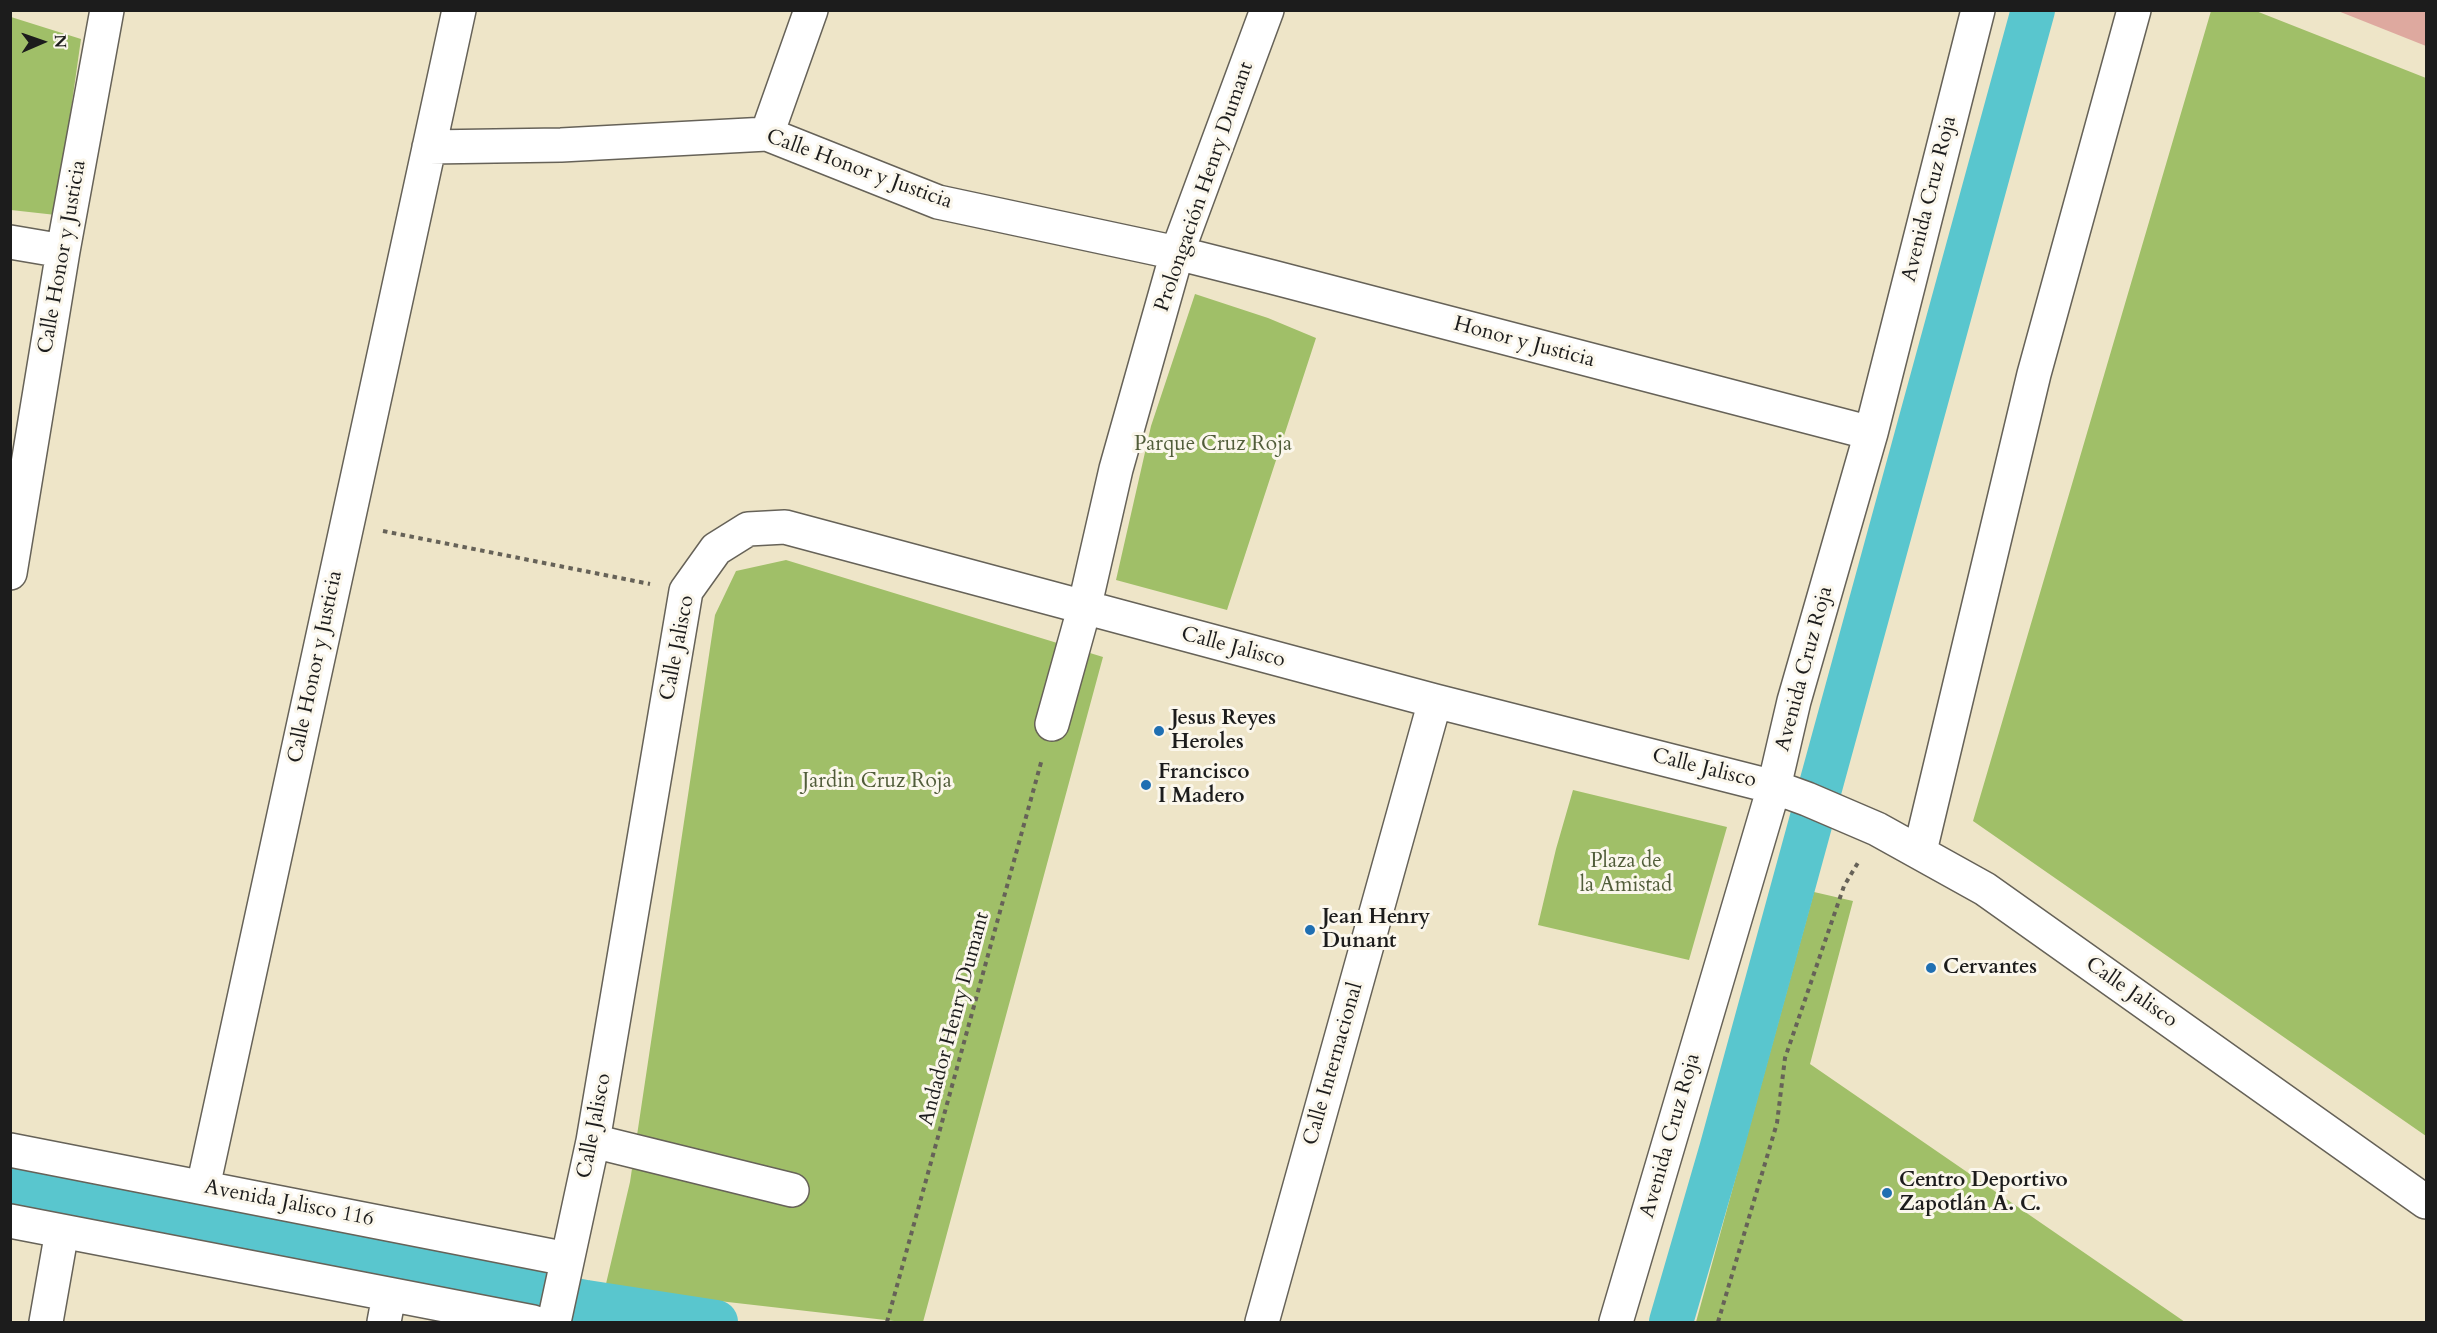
<!DOCTYPE html>
<meta charset="utf-8">
<style>
body{margin:0}
#map{position:relative;width:2437px;height:1333px;overflow:hidden;background:#eee5c8;font-family:Cardo,serif}
canvas{display:block}
.frame{position:absolute;inset:0;border:12px solid #1c1c1c;pointer-events:none}
.north{position:absolute;left:12px;top:12px;width:60px;height:60px;-webkit-text-stroke:4px #fbf7ec;paint-order:stroke;rotate:88deg;font-size:16px;font-weight:700;line-height:24px;text-align:center;color:#1c1c1c}
.north::after{content:'';display:block;margin:auto;width:21px;height:27px;background:#1c1c1c;clip-path:polygon(50% 0,100% 100%,50% 72%,0 100%)}
</style>
<div id="map">
<canvas width="2437" height="1333"></canvas>
<div class="frame"></div>
<div class="north">N</div>
</div>
<script>
const g = document.querySelector('canvas').getContext('2d');
g.lineJoin = 'round';
function paint(path, color) { g.fillStyle = color; g.fill(path, 'evenodd'); }
const toPath = rows => new Path2D(rows.map(r => 'M' + r).join(''));
function stroke(path, color, width, dash) { g.strokeStyle = color; g.lineWidth = width; g.lineCap = dash ? 'butt' : 'round'; g.setLineDash(dash || []); g.stroke(path); }
function drawText(font, color, halo, rows, align = 'center') {
  g.font = font + ' Cardo,serif'; g.lineWidth = 6; g.setLineDash([]); g.textBaseline = 'middle'; g.strokeStyle = halo; g.fillStyle = color; for (const [text, x, y, turn = 0] of rows) {
    g.save(); g.translate(x, y); g.rotate((+turn || 0) * Math.PI / 180); g.textAlign = isNaN(turn) ? turn : align; if (halo) g.strokeText(text, 0, 0); g.fillText(text, 0, 0); g.restore();
  }
}
const green = toPath([
 [2211,11,2256,11,2426,78,2426,1136,1973,821],
 [11,17,81,39,56,215,11,210],
 [1195,294,1268,318,1316,338,1227,610,1116,580,1151,426],
 [786,560,1103,657,923,1322,903,1322,605,1288,630,1182,715,615,736,571],
 [1573,790,1727,827,1689,960,1538,925,1556,849],
 [1814,892,1853,901,1810,1064,2185,1322,1696,1322]
]);
const canal = toPath([
 [10,1188,586,1302,716,1322],
 [1671,1322,1721,1150,2033,10]
]);
const building = toPath([
 [2426,10,2426,46,2338,11,2338,10]
]);
const path = toPath([
 [383,531,650,584],
 [887,1322,1042,759],
 [1718,1322,1777,1123,1785,1058,1844,886,1859,861]
]);
const minor = toPath([
 [767,134,811,10],
 [429,147,561,145,767,134,938,202,1177,253,1272,277,1871,433],
 [10,242,63,251],
 [10,573,63,251,107,10],
 [1052,724,1084,609,1116,469,1177,253,1267,10],
 [1920,851,2034,374,2134,10],
 [593,1141,792,1190],
 [10,1150,567,1259],
 [203,1187,459,10],
 [10,1221,533,1322],
 [46,1322,62,1231],
 [384,1322,389,1295],
 [554,1322,593,1141,686,591,716,549,748,529,785,527,1435,701,1774,787,1807,799,1877,829,1985,889,2426,1202],
 [1262,1322,1435,701],
 [1616,1322,1774,787,1794,701,1871,433,1978,10]
]);
const markers = [
 [1159,731,6,"#1f6fb2"],
 [1146,785,6,"#1f6fb2"],
 [1310,930,6,"#1f6fb2"],
 [1931,968,6,"#1f6fb2"],
 [1887,1193,6,"#1f6fb2"]
];
const streetNames = [
 ["Calle Honor y Justicia",859,170,20],
 ["Prolongación Henry Dumant",1205,187,-71],
 ["Avenida Cruz Roja",1930,199,-76],
 ["Calle Honor y Justicia",63,257,-80],
 ["Honor y Justicia",1524,343,15],
 ["Calle Jalisco",678,648,-79],
 ["Calle Jalisco",1233,648,15],
 ["Calle Honor y Justicia",316,667,-78],
 ["Avenida Cruz Roja",1805,669,-75],
 ["Calle Jalisco",1704,769,14],
 ["Calle Jalisco",2131,993,35],
 ["Andador Henry Dumant",955,1019,-75],
 ["Calle Internacional",1334,1064,-74],
 ["Calle Jalisco",595,1126,-79],
 ["Avenida Cruz Roja",1671,1136,-74],
 ["Avenida Jalisco 116",289,1204,11]
];
const parkNames = [
 ["Parque Cruz Roja",1213,445],
 ["Jardin Cruz Roja",877,782],
 ["Plaza de",1626,862],
 ["la Amistad",1626,886]
];
const poiNames = [
 ["Jesus Reyes",1171,719],
 ["Heroles",1171,743],
 ["Francisco",1158,773],
 ["I Madero",1158,797],
 ["Jean Henry",1322,918],
 ["Dunant",1322,942],
 ["Cervantes",1943,968],
 ["Centro Deportivo",1899,1181],
 ["Zapotlán A. C.",1899,1205]
];
paint(green, '#a0bf68');
stroke(canal, '#59c6ce', 44);
paint(building, '#dea99f');
stroke(minor, '#666258', 36);
stroke(path, '#666258', 4, [4.5, 4.5]);
stroke(minor, '#fff', 33);
for (const [x, y, r, color] of markers) { const dot = new Path2D(); dot.arc(x, y, r, 0, 2 * Math.PI); g.fillStyle = color; g.fill(dot); stroke(dot, '#fbf7ec', 2); }
drawText('21px', '#1c1c1c', '#fbf7ec', streetNames);
drawText('21px', '#515d3a', '#fbf7ec', parkNames);
drawText('bold 21px', '#1c1c1c', '#fbf7ec', poiNames, 'left');
</script>
